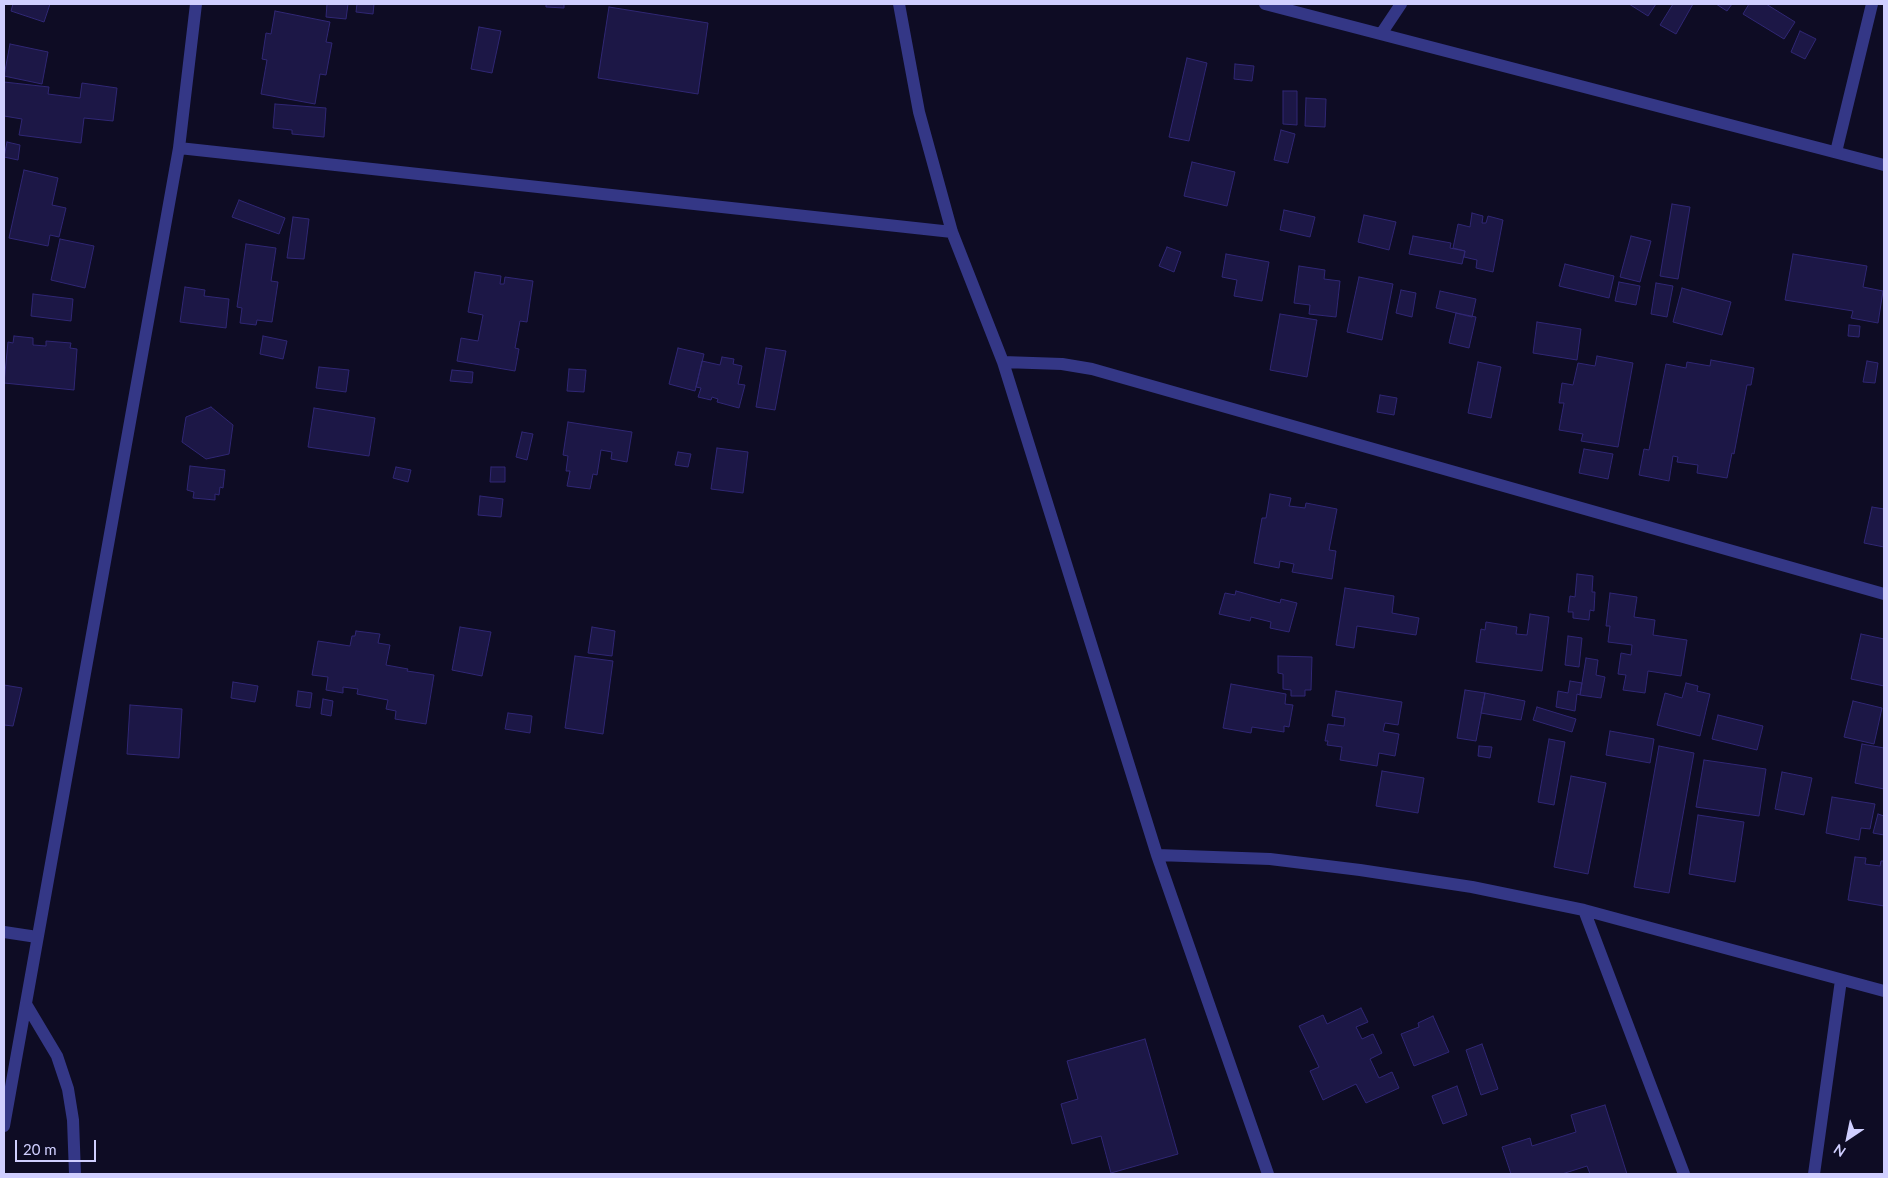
<!DOCTYPE html>
<style>
body{margin:0}
#map{position:relative;width:1888px;height:1178px;overflow:hidden;background:#0e0c24;font-family:Lato,sans-serif}
canvas{display:block}
.frame{position:absolute;inset:0;border:5px solid #d0cfff;pointer-events:none}
.north{position:absolute;left:1823px;top:1113px;width:50px;height:50px;-webkit-text-stroke:4px #0e0c24;paint-order:stroke;rotate:214deg;font-size:14px;font-weight:700;line-height:20px;text-align:center;color:#d0cfff}
.north::after{content:'';display:block;margin:auto;width:18px;height:22px;background:#d0cfff;clip-path:polygon(50% 0,100% 100%,50% 72%,0 100%)}
.scale{position:absolute;left:15px;top:1140px;width:81px;height:22px;box-sizing:border-box;border:2px solid #d0cfff;border-top:0;padding-left:6px;font-size:15px;line-height:18px;white-space:nowrap;color:#d0cfff;-webkit-text-stroke:4px #0e0c24;paint-order:stroke}
</style>
<div id="map">
<canvas width="1888" height="1178"></canvas>
<div class="frame"></div>
<div class="north">N</div>
<div class="scale">20 m</div>
</div>
<script>
const g = document.querySelector('canvas').getContext('2d');
g.lineJoin = 'round';
function paint(path, color) { g.fillStyle = color; g.fill(path, 'evenodd'); }
const toPath = rows => new Path2D(rows.map(r => 'M' + r).join(''));
function stroke(path, color, width, dash) { g.strokeStyle = color; g.lineWidth = width; g.lineCap = dash ? 'butt' : 'round'; g.setLineDash(dash || []); g.stroke(path); }
const building = toPath([
 [13,4,50,4,44,22,11,11,13,4],
 [327,4,348,4,346,19,326,17,327,4],
 [357,4,374,4,373,14,356,12,357,4],
 [546,4,564,4,564,8,546,7,546,4],
 [1629,4,1656,4,1648,16,1629,4],
 [1673,4,1693,4,1676,34,1660,25,1673,4],
 [1716,4,1732,4,1727,11,1716,4],
 [1749,4,1766,4,1795,22,1784,39,1743,14,1749,4],
 [609,7,708,23,698,94,598,78,609,7],
 [275,11,330,22,326,42,332,43,326,75,320,74,315,104,261,94,267,60,262,59,266,33,271,34,275,11],
 [479,27,501,31,492,73,471,69,479,27],
 [1800,31,1816,39,1805,59,1791,52,1800,31],
 [10,44,48,52,42,84,4,76,10,44],
 [1187,58,1207,63,1189,141,1169,137,1187,58],
 [1235,64,1254,66,1252,81,1234,79,1235,64],
 [4,82,49,87,48,94,80,98,82,83,117,88,113,121,84,118,81,143,19,135,22,119,4,116,4,82],
 [1283,91,1297,91,1297,125,1283,124,1283,91],
 [1306,98,1326,99,1325,127,1305,126,1306,98],
 [275,104,326,108,324,137,292,134,292,130,273,128,275,104],
 [1281,130,1295,134,1288,163,1274,160,1281,130],
 [7,142,20,145,18,160,4,157,7,142],
 [1192,162,1235,172,1227,206,1184,196,1192,162],
 [24,170,58,178,52,205,66,208,59,237,50,235,48,246,9,238,24,170],
 [239,200,285,218,279,234,232,217,239,200],
 [1672,204,1690,207,1678,279,1660,276,1672,204],
 [1284,210,1315,217,1310,237,1280,230,1284,210],
 [1472,213,1483,216,1482,223,1486,223,1488,216,1503,220,1493,272,1476,268,1477,260,1464,257,1465,251,1453,248,1458,224,1470,227,1472,213],
 [1364,215,1396,222,1389,250,1358,242,1364,215],
 [293,217,309,219,304,259,287,258,293,217],
 [1413,236,1451,243,1450,248,1465,251,1462,264,1409,254,1413,236],
 [1631,236,1651,241,1640,282,1620,277,1631,236],
 [60,239,94,246,85,288,51,280,60,239],
 [246,244,276,248,271,281,278,282,272,322,257,320,256,325,240,323,242,308,237,307,246,244],
 [1167,247,1181,252,1174,272,1159,266,1167,247],
 [1226,254,1269,262,1262,301,1234,296,1237,280,1222,277,1226,254],
 [1793,254,1867,266,1863,287,1883,291,1878,323,1851,318,1853,311,1785,300,1793,254],
 [1565,264,1614,276,1609,298,1559,286,1565,264],
 [1299,266,1325,270,1324,279,1340,281,1336,317,1309,314,1310,305,1294,303,1299,266],
 [475,272,501,276,500,284,504,284,505,277,533,281,527,322,520,321,515,348,519,349,515,371,457,361,461,338,478,341,483,315,468,312,475,272],
 [1359,277,1393,284,1382,340,1347,332,1359,277],
 [1619,282,1640,286,1636,305,1615,301,1619,282],
 [1656,283,1673,286,1667,317,1651,314,1656,283],
 [185,287,205,290,204,296,229,299,226,328,180,322,185,287],
 [1682,288,1731,302,1722,335,1673,322,1682,288],
 [1401,290,1416,293,1412,317,1396,313,1401,290],
 [1440,291,1476,299,1472,317,1436,308,1440,291],
 [33,294,73,299,71,321,31,316,33,294],
 [1456,313,1476,317,1469,348,1449,343,1456,313],
 [1280,314,1317,320,1307,377,1270,370,1280,314],
 [1537,322,1581,329,1577,360,1533,353,1537,322],
 [1849,325,1860,326,1859,337,1848,336,1849,325],
 [14,336,33,338,33,345,46,346,46,341,71,343,70,348,77,349,74,390,4,383,8,342,13,343,14,336],
 [263,336,287,341,283,359,260,354,263,336],
 [678,348,704,354,695,391,669,384,678,348],
 [766,348,786,351,775,410,756,407,766,348],
 [1597,356,1633,363,1618,447,1581,441,1583,434,1559,430,1564,403,1559,403,1562,383,1573,385,1578,363,1595,366,1597,356],
 [722,357,734,359,733,364,742,366,738,384,745,385,739,408,717,402,718,399,712,397,711,400,698,397,701,388,696,387,702,361,720,365,722,357],
 [1711,360,1754,368,1751,385,1747,385,1734,454,1732,453,1727,478,1697,473,1698,465,1677,462,1678,457,1673,456,1669,481,1639,475,1644,449,1649,450,1666,364,1686,368,1687,362,1710,366,1711,360],
 [1867,361,1878,363,1875,383,1863,382,1867,361],
 [1478,362,1501,367,1491,418,1468,413,1478,362],
 [319,367,349,370,346,392,316,388,319,367],
 [569,369,586,370,584,392,567,391,569,369],
 [452,370,473,372,472,383,450,381,452,370],
 [1380,395,1397,398,1394,415,1377,412,1380,395],
 [211,407,233,425,229,454,206,459,182,442,186,417,211,407],
 [314,408,375,418,369,456,308,447,314,408],
 [568,422,632,432,627,462,611,459,612,452,601,450,597,475,593,474,590,489,567,486,570,471,566,471,568,456,563,455,568,422],
 [522,432,533,434,527,460,516,457,522,432],
 [717,448,748,452,743,493,711,489,717,448],
 [1584,449,1613,454,1608,479,1579,473,1584,449],
 [678,452,691,454,688,467,675,465,678,452],
 [190,466,225,470,223,488,220,487,219,495,215,494,215,500,193,498,194,492,187,490,190,466],
 [396,467,411,470,408,482,393,478,396,467],
 [491,467,505,467,505,482,490,482,491,467],
 [1270,494,1291,498,1289,506,1305,508,1306,503,1337,509,1329,550,1336,551,1332,579,1292,572,1294,564,1280,561,1279,568,1254,563,1262,518,1266,518,1270,494],
 [480,496,503,499,501,517,478,515,480,496],
 [1872,507,1884,509,1884,547,1864,543,1872,507],
 [1577,574,1593,576,1592,592,1595,592,1594,611,1590,610,1589,620,1573,618,1573,612,1568,612,1570,596,1575,597,1577,574],
 [1345,588,1394,596,1392,613,1419,618,1416,635,1357,626,1354,648,1336,645,1345,588],
 [1236,591,1280,603,1281,599,1297,603,1289,632,1270,628,1271,622,1251,617,1250,621,1219,614,1225,593,1235,595,1236,591],
 [1610,593,1637,597,1634,617,1655,620,1653,635,1687,640,1681,676,1648,671,1645,693,1623,690,1626,675,1618,674,1621,653,1631,655,1632,645,1608,642,1610,626,1606,626,1610,593],
 [1530,614,1549,617,1542,671,1476,662,1481,629,1485,630,1486,622,1517,627,1516,634,1527,635,1530,614],
 [460,627,491,632,482,676,452,670,460,627],
 [592,627,615,631,612,656,588,653,592,627],
 [356,631,380,634,378,643,390,645,386,665,408,669,407,671,434,675,426,724,395,719,396,711,386,709,388,700,357,694,358,689,343,687,343,693,326,690,328,677,312,675,318,641,350,646,352,636,355,636,356,631],
 [1861,634,1884,639,1884,686,1851,679,1861,634],
 [1568,636,1582,638,1579,667,1565,665,1568,636],
 [575,656,613,661,603,734,565,728,575,656],
 [1278,656,1312,657,1311,690,1305,690,1305,696,1291,696,1291,690,1283,689,1283,674,1278,673,1278,656],
 [1586,658,1598,660,1596,675,1605,677,1601,698,1580,695,1586,658],
 [1570,681,1582,683,1580,695,1577,694,1575,711,1556,707,1558,691,1568,693,1570,681],
 [233,682,258,686,255,702,231,698,233,682],
 [1686,683,1698,686,1697,691,1710,694,1700,736,1657,725,1665,693,1682,698,1686,683],
 [1231,684,1286,694,1285,704,1293,705,1289,727,1284,726,1284,732,1252,727,1251,733,1223,728,1231,684],
 [4,685,22,688,13,726,4,725,4,685],
 [1465,690,1485,693,1476,741,1457,738,1465,690],
 [298,691,312,693,310,708,296,706,298,691],
 [1336,691,1402,702,1398,725,1385,723,1383,731,1399,734,1395,756,1379,753,1377,766,1340,760,1342,747,1327,745,1328,741,1325,741,1328,724,1344,726,1345,718,1332,716,1336,691],
 [1485,693,1525,701,1521,720,1481,713,1485,693],
 [323,699,333,701,331,716,321,714,323,699],
 [1853,701,1882,708,1874,744,1844,737,1853,701],
 [130,705,182,709,179,758,127,754,130,705],
 [1537,707,1576,719,1572,732,1533,720,1537,707],
 [508,713,532,716,530,733,505,729,508,713],
 [1718,715,1763,726,1757,750,1712,739,1718,715],
 [1610,731,1654,739,1650,763,1606,755,1610,731],
 [1549,739,1565,742,1554,805,1538,802,1549,739],
 [1862,744,1884,748,1884,789,1855,783,1862,744],
 [1479,746,1492,747,1490,758,1478,756,1479,746],
 [1659,746,1694,753,1669,893,1634,887,1659,746],
 [1704,760,1766,769,1759,816,1696,807,1704,760],
 [1382,771,1424,778,1418,813,1376,806,1382,771],
 [1782,772,1812,778,1804,815,1775,809,1782,772],
 [1571,776,1606,783,1588,874,1554,867,1571,776],
 [1832,797,1875,804,1870,829,1861,828,1859,840,1826,833,1832,797],
 [1878,814,1884,816,1884,835,1873,833,1878,814],
 [1698,815,1744,822,1735,882,1689,874,1698,815],
 [1855,857,1866,858,1865,864,1880,866,1881,861,1884,861,1884,906,1848,900,1855,857],
 [1361,1008,1368,1022,1356,1027,1362,1039,1373,1034,1382,1053,1370,1059,1379,1078,1392,1072,1399,1088,1366,1103,1356,1084,1323,1100,1310,1071,1319,1067,1299,1026,1323,1015,1327,1024,1361,1008],
 [1433,1016,1449,1052,1414,1066,1401,1034,1419,1027,1418,1023,1433,1016],
 [1145,1039,1178,1154,1111,1173,1101,1136,1072,1144,1061,1104,1078,1099,1067,1061,1145,1039],
 [1482,1044,1498,1089,1481,1095,1466,1050,1482,1044],
 [1457,1086,1467,1115,1443,1124,1432,1096,1457,1086],
 [1605,1105,1627,1174,1590,1174,1587,1166,1562,1174,1511,1174,1502,1147,1530,1138,1532,1146,1576,1132,1571,1115,1605,1105]
]);
const street = toPath([
 [899,4,919,112,952,232,1003,362,1157,855,1268,1174],
 [1265,4,1884,165],
 [1381,34,1401,4],
 [179,148,952,232],
 [1836,152,1872,4],
 [1003,362,1062,364,1092,369,1884,594],
 [1157,855,1270,859,1360,870,1472,887,1584,910,1884,991],
 [1584,910,1684,1174],
 [4,932,37,937],
 [26,1004,57,1056,68,1089,73,1120,75,1174],
 [4,1126,179,148,196,4],
 [1814,1174,1841,980]
]);
paint(building, '#1c1746');
stroke(building, '#302774', 1);
stroke(street, '#343786', 12);
</script>
